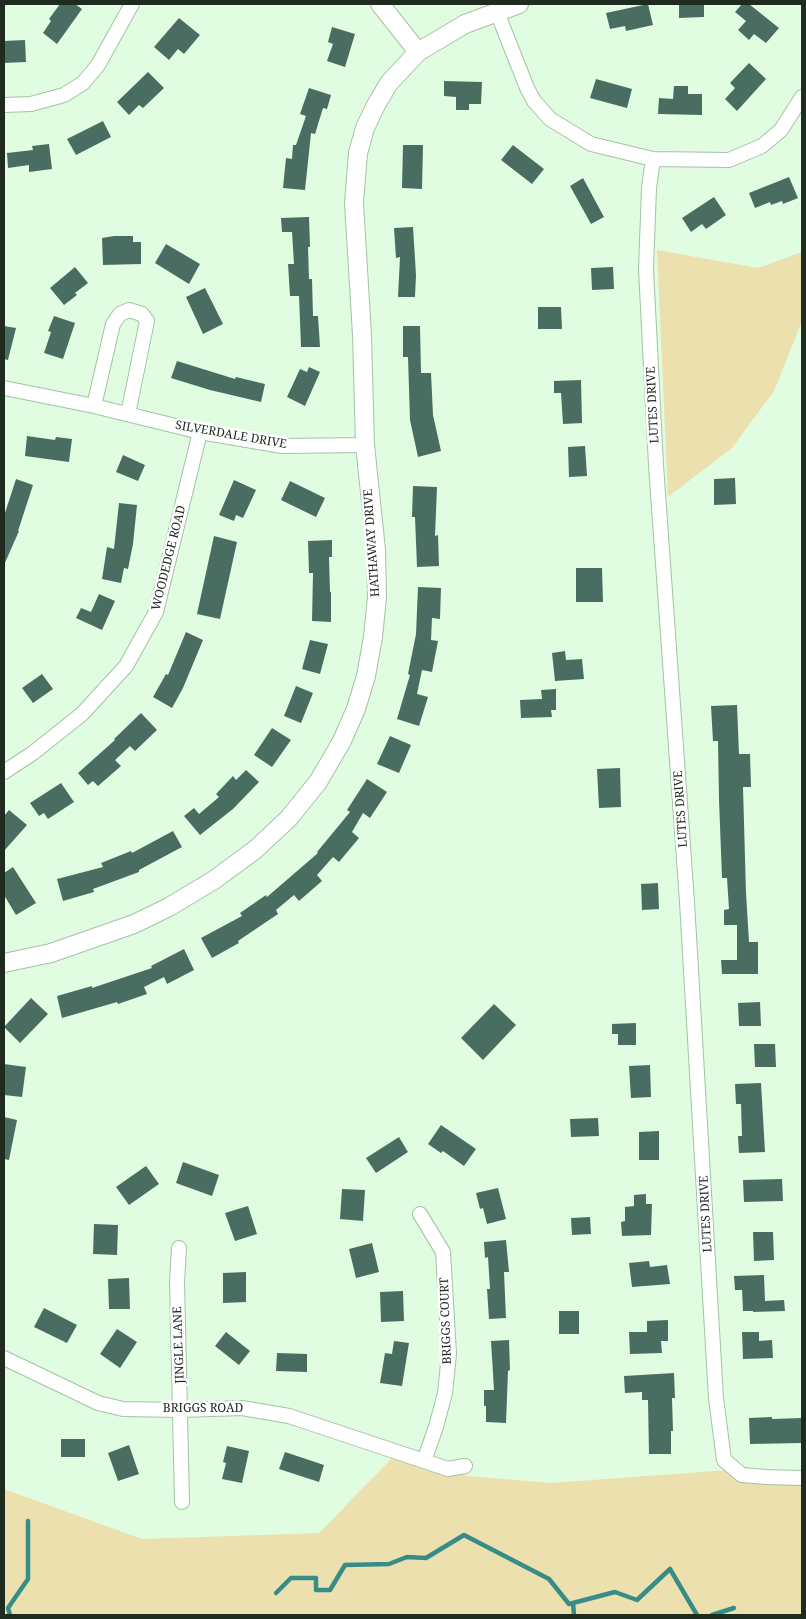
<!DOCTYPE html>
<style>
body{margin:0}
#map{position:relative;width:806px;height:1619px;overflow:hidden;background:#e1fde1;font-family:"Noto Serif",serif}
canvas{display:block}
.frame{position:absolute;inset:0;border:5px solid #202b20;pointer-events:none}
</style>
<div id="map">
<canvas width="806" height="1619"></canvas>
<div class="frame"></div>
</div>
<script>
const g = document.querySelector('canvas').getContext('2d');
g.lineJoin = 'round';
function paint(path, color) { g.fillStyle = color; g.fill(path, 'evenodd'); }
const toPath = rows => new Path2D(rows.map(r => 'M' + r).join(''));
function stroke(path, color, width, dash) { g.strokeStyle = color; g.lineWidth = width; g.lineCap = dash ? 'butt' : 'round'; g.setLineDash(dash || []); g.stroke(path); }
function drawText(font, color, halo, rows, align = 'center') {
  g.font = font + ' "Noto Serif",serif'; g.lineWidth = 5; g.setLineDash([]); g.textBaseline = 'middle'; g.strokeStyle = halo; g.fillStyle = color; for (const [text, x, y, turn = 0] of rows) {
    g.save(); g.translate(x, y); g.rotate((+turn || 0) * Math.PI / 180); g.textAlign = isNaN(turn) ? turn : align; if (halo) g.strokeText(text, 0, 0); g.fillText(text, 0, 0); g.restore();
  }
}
const green = toPath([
 [657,250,758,268,802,252,802,321,774,391,732,448,668,497],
 [393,1457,468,1476,551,1483,729,1470,802,1478,802,1615,4,1615,4,1489,142,1539,319,1533]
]);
const stream = toPath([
 [276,1593,291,1578,316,1578,316,1590,330,1590,345,1565,389,1564,407,1557,426,1558,464,1535,549,1579,569,1604,615,1592,637,1600,670,1569,697,1615],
 [573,1603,574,1615],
 [10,1615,8,1608,28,1579,28,1521],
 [712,1615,734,1608]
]);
const building = toPath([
 [60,4,75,4,82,9,57,44,43,33,51,21,49,19],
 [648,4,653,25,626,31,625,26,610,29,606,13],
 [679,4,704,4,704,17,679,18],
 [742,4,749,4,779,28,766,43,754,34,749,40,738,30,746,21,735,12],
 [179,18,200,35,184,54,178,49,169,60,154,47],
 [332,27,355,34,345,67,327,61,333,44,328,42],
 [25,40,26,62,4,63,4,41],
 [749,63,766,79,737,111,725,99,735,88,730,83],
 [148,72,164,88,143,108,139,105,129,115,117,102],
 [596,79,632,89,627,108,590,98],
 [444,81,482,82,481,104,469,104,469,110,456,110,456,97,444,96],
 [674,86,688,86,688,94,702,94,702,115,658,114,659,98,673,99],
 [309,88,331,95,327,109,323,108,315,134,311,133,305,190,283,188,286,158,292,159,293,145,296,145,306,116,300,114],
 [103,121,111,137,76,155,67,139],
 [49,144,52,169,29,172,29,165,8,168,7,153,33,150,32,146],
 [403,145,423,145,422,189,402,188],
 [513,145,544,169,532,184,501,160],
 [789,177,798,198,783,204,782,201,771,205,770,202,755,208,749,193],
 [583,178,604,217,591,224,570,186],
 [714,197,726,215,706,229,702,224,691,232,682,218],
 [309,217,310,247,308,247,309,279,312,279,313,316,318,316,320,347,301,347,299,296,290,296,288,264,294,264,292,232,282,232,281,218],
 [413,227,416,275,415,297,398,297,400,257,396,258,394,228],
 [114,236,133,236,133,242,141,242,141,264,103,265,102,238],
 [166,244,200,264,189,284,155,263],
 [75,267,88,283,75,293,77,295,64,305,50,288],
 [613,267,614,289,592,290,591,268],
 [205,288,223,324,203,334,186,297],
 [538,307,561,307,562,329,538,329],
 [54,316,75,323,63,359,44,353,51,332,48,331],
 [4,326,16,328,8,360,4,359],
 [403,326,420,326,421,373,431,373,433,415,441,451,418,457,410,420,408,357,403,357],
 [177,361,235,379,236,377,265,384,261,402,210,390,171,378],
 [309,367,320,372,305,406,287,397,300,369,307,372],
 [581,380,582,423,563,424,561,393,554,393,554,381],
 [27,436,55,440,56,437,72,439,69,462,25,456],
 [585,446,587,476,569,477,568,447],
 [123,455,145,465,138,481,116,472],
 [735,478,736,504,714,505,714,479],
 [16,479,33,485,18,531,19,531,4,565,4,516],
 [234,480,256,490,243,518,236,515,234,521,219,515],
 [290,481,325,498,316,517,281,500],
 [413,486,437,487,435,536,438,535,439,566,417,567,415,517,412,517],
 [119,503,137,505,133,544,128,569,124,568,121,583,102,579,107,547,114,549],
 [214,536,237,542,220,619,197,614],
 [332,540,332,557,329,557,330,592,331,592,331,622,312,621,313,573,309,573,308,541],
 [576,568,602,568,603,602,576,602],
 [418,587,441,588,440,619,432,618,431,640,438,641,432,672,422,670,417,694,428,697,419,726,397,719,410,675,408,674,416,634],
 [99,594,115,601,102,630,76,618,81,608,91,612],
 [186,632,203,640,183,688,172,708,153,697,166,674,168,675],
 [310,640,328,644,320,674,302,669],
 [565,651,566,660,582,659,584,679,555,681,552,653],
 [42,674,53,689,33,703,22,688],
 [296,686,313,693,301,723,284,716],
 [556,689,556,710,551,710,552,717,521,718,520,700,542,699,541,690],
 [737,705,739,754,750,754,751,787,743,787,746,893,749,942,758,942,758,974,722,974,721,960,737,960,737,925,724,925,724,910,729,909,727,878,722,878,719,800,718,741,713,741,711,706],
 [141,713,157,730,135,751,130,746,115,760,121,766,98,786,93,781,88,785,78,773,115,740,114,739],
 [272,728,291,740,272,767,254,755],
 [390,736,411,745,399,773,377,764],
 [620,768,621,807,599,808,597,769],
 [246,770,259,782,233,809,200,835,184,816,194,808,199,814,219,797,216,794,233,776,236,780],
 [367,779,387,792,370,818,363,813,352,832,359,838,339,862,333,857,317,875,322,881,299,901,294,895,276,910,278,914,238,941,239,943,212,958,201,938,242,916,240,913,266,895,267,897,318,853,317,852,350,812,347,810],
 [61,783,74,802,48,819,44,813,39,816,30,803],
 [9,810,27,825,4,851,4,816],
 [173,831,182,847,139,870,139,872,93,889,94,892,63,901,57,879,103,867,101,863,131,851,132,853],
 [13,867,36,903,16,915,4,895,4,873],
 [658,883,659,909,642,910,641,884],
 [184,949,194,970,167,984,164,977,144,987,147,994,118,1004,117,1002,62,1018,57,996,92,986,92,988,152,968,151,966],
 [31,998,48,1014,20,1043,4,1027],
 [760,1002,761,1026,739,1026,738,1003],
 [494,1004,516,1025,483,1060,461,1038],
 [636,1023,636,1045,618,1045,618,1034,612,1034,612,1024],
 [754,1044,775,1044,776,1067,755,1067],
 [4,1064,26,1067,22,1097,4,1095],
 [650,1065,651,1097,631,1098,629,1066],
 [761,1083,765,1152,739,1153,738,1136,742,1136,741,1104,736,1104,735,1084],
 [4,1117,17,1120,9,1160,4,1159],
 [598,1118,599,1136,571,1137,570,1119],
 [441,1125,476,1149,464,1166,443,1151,441,1153,428,1144],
 [659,1131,659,1160,639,1160,639,1132],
 [399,1137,408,1152,376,1173,366,1158],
 [183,1162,219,1175,212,1196,176,1183],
 [146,1166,159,1184,129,1205,116,1187],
 [782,1179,783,1201,744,1202,743,1180],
 [498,1188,506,1219,487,1224,483,1208,480,1209,476,1193],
 [342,1189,365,1190,363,1221,340,1219],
 [646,1194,646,1204,652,1204,651,1235,622,1236,621,1222,625,1221,625,1207,634,1206,634,1195],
 [248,1206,257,1234,235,1241,225,1213],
 [590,1217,591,1234,572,1235,571,1218],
 [94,1224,118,1225,117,1255,93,1254],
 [753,1232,773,1232,774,1260,754,1261],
 [506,1240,509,1272,504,1272,506,1318,489,1319,487,1289,490,1289,488,1257,485,1258,484,1242],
 [372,1243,379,1272,356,1278,349,1249],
 [649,1261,650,1267,667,1265,670,1284,632,1287,629,1263],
 [246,1272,246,1302,223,1303,223,1273],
 [764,1275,765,1301,784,1300,785,1311,753,1312,753,1311,743,1311,742,1290,735,1290,734,1276],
 [129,1278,130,1309,109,1309,108,1279],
 [403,1291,404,1321,381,1322,380,1292],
 [44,1308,77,1325,67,1343,34,1327],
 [559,1311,579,1311,579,1334,559,1334],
 [668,1320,668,1341,661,1341,662,1353,630,1354,629,1332,647,1332,647,1321],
 [117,1329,137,1342,120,1368,100,1354],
 [226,1332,250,1351,239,1365,215,1346],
 [742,1332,759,1332,759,1341,772,1340,773,1358,743,1359],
 [509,1340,510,1370,508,1371,506,1423,486,1422,486,1406,484,1406,484,1390,494,1390,491,1341],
 [394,1341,409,1343,402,1386,380,1383,385,1353,392,1354],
 [277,1353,307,1354,307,1372,276,1371],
 [674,1373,675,1398,672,1398,673,1431,671,1431,671,1454,649,1454,648,1400,642,1400,642,1392,625,1393,624,1376],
 [772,1417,772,1419,802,1418,802,1443,750,1444,749,1418],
 [61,1439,85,1439,85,1457,61,1457],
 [129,1445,139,1474,118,1481,108,1453],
 [227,1446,249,1451,242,1483,222,1479,226,1463,223,1462],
 [285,1452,324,1465,319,1482,279,1469]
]);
const minor = toPath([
 [497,12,527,88,534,101,550,119,591,144,653,159,729,160,762,146,781,130,802,97],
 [4,105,31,104,64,95,83,83,98,65,132,4],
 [653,159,649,188,646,269,656,465,687,902,716,1398,721,1437,724,1460,742,1475,766,1477,802,1478],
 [4,388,94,406,200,432,282,446,365,445],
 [94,406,113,324,120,314,129,310,142,314,147,321,128,414],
 [4,772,33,753,82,714,126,666,156,612,200,432],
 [420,1214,443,1252,449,1354,445,1393,436,1427,424,1461],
 [179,1248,177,1282,182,1502],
 [4,1358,98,1403,123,1409,181,1410,242,1408,289,1416,448,1469,465,1466]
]);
const tertiary = toPath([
 [380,4,418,52],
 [4,963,51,953,134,924,169,907,214,880,256,849,289,818,318,782,342,741,356,709,366,676,373,637,377,597,376,550,365,445,362,335,354,203,358,153,365,128,376,105,389,83,418,52,465,24,519,4]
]);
const streetNames = [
 ["LUTES DRIVE",653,405,-93],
 ["SILVERDALE DRIVE",231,435,10],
 ["HATHAWAY DRIVE",372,543,-94],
 ["WOODEDGE ROAD",169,558,-76],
 ["LUTES DRIVE",681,809,-94],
 ["LUTES DRIVE",706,1214,-93],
 ["BRIGGS COURT",446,1321,-92],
 ["JINGLE LANE",179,1345,-92],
 ["BRIGGS ROAD",203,1409]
];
paint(green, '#ece0ae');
stroke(stream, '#388c88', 4.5);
paint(building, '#496e61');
stroke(minor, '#a5c1a6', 16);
stroke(tertiary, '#a5c1a6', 20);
stroke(minor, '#fff', 14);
stroke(tertiary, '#fff', 18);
drawText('12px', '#202b20', '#fff', streetNames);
</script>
